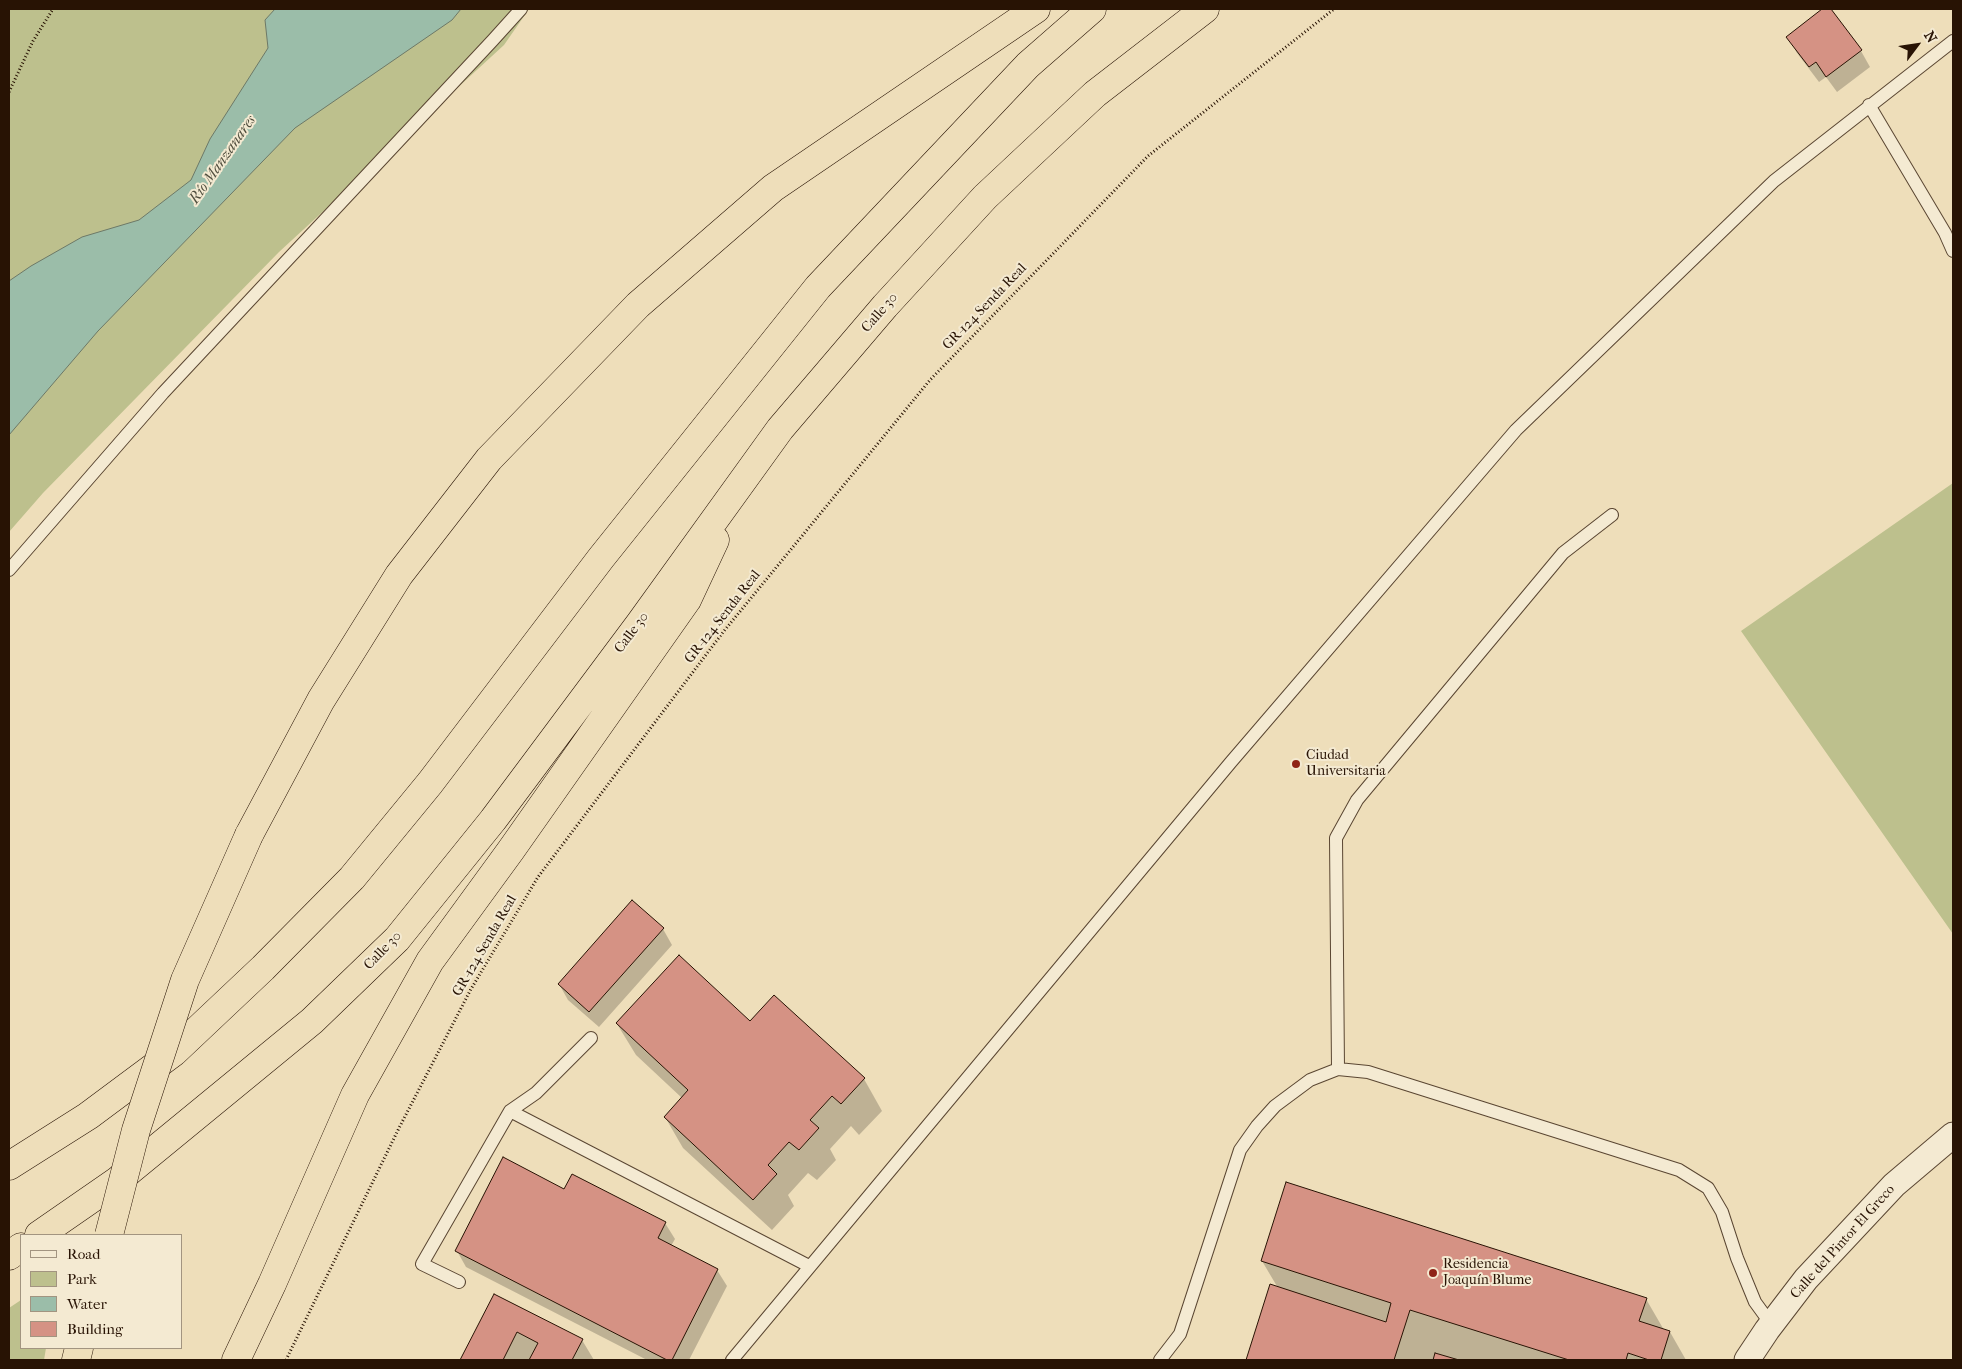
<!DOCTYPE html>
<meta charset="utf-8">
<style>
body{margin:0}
#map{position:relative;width:1962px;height:1369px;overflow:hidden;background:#eedeba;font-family:"IM FELL French Canon",serif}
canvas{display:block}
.frame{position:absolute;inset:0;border:10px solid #281304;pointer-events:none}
.legend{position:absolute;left:20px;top:1234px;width:162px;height:115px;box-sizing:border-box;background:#f4ead2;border:1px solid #a29480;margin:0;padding:6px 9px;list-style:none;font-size:15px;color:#281304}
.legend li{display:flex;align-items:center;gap:10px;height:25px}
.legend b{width:25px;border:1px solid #a29480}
.north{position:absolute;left:1892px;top:20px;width:50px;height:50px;-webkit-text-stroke:4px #f4ead2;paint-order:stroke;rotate:59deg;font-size:14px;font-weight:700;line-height:20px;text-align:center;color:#281304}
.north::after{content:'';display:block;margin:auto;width:18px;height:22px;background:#281304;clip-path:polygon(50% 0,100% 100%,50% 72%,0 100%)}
</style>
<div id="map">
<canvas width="1962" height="1369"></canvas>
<div class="frame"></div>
<ul class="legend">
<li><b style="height:6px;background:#f4ead2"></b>Road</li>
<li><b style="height:14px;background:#bdc08d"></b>Park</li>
<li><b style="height:14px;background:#9bbda9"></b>Water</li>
<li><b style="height:14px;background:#d59284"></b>Building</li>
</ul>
<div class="north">N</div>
</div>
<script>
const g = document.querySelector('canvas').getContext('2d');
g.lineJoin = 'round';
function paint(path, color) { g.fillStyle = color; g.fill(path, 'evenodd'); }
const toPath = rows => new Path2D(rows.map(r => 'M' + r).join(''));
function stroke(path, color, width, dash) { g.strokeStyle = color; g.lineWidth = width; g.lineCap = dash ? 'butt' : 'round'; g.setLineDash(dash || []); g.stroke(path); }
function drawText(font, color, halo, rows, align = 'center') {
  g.font = font + ' "IM FELL French Canon",serif'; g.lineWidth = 4; g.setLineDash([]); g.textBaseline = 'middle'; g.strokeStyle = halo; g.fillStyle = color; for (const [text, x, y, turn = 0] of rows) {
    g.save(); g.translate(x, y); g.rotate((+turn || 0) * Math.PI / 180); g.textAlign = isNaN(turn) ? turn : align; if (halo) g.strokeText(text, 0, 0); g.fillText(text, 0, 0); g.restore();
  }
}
const green = toPath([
 [9,9,529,9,504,45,279,252,43,493,9,532],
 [1953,483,1953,934,1741,631],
 [21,1300,21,1348,46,1348,44,1360,9,1360,9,1308]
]);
const water = toPath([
 [275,9,461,9,452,20,295,128,98,331,9,435,9,281,31,266,82,237,139,220,191,180,210,139,268,48,265,20,275,9]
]);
const shadow = toPath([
 [1824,9,1829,9,1861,51,1870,67,1837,92,1826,77,1819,82,1797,53,1788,37],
 [663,929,672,945,599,1027,568,1000,559,984],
 [750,1023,864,1079,882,1111,859,1135,851,1126,830,1149,836,1160,817,1180,808,1173,788,1195,794,1206,772,1230,683,1148,665,1117,682,1098,636,1055,617,1024],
 [572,1175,665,1223,675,1239,671,1246,717,1270,727,1286,689,1360,647,1360,466,1267,457,1251,565,1191],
 [1262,1261,1646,1299,1664,1330,1670,1332,1686,1360,1248,1360,1271,1286,1278,1288],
 [494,1296,582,1340,594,1360,461,1360]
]);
const building = toPath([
 [1822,9,1831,9,1862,50,1826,77,1816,62,1809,67,1786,37,1822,9],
 [632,900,664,928,589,1012,558,984,632,900],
 [679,955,750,1021,774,995,865,1078,841,1104,832,1096,810,1120,819,1128,799,1150,789,1142,768,1165,777,1174,753,1200,664,1117,688,1090,616,1023,679,955],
 [503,1157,564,1189,572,1174,666,1222,658,1238,718,1269,672,1360,667,1360,455,1251,503,1157],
 [1286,1182,1647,1298,1639,1321,1670,1331,1661,1360,1649,1360,1628,1353,1626,1360,1569,1360,1410,1310,1394,1360,1246,1360,1270,1284,1386,1322,1391,1303,1261,1261,1286,1182],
 [494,1294,583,1339,572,1360,529,1360,538,1343,517,1332,503,1360,460,1360,494,1294],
 [1435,1353,1459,1360,1433,1360,1435,1353]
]);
const path = toPath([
 [9,92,33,41,53,9],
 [286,1360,399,1128,471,989,538,877,724,631,930,380,1148,156,1334,9]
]);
const service = toPath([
 [1869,105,1945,233,1953,251],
 [9,570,163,393,493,40,521,9],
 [1338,1069,1336,838,1357,800,1563,553,1612,515],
 [510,1111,809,1266],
 [459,1282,422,1264,510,1111,536,1093,591,1038],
 [732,1360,1231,762,1516,430,1774,181,1953,41],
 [1160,1360,1180,1334,1240,1150,1257,1126,1275,1106,1310,1080,1338,1069,1368,1072,1679,1170,1708,1188,1722,1212,1737,1258,1755,1302,1771,1324]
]);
const minor = toPath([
 [1747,1360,1767,1330,1806,1279,1894,1185,1953,1135]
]);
const motorway = toPath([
 [249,835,321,700,399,575,489,459,638,305,773,188,1036,9],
 [9,1166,88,1116,174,1052,263,968,352,878,430,783,601,558,818,287,1028,65,1092,9],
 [39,1235,117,1181,312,1021,397,939,493,820,640,623,780,429,885,306,985,197,1095,94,1205,9],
 [9,1256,21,1247],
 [76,1360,79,1348],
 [236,1360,272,1284,355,1095,430,961,511,850,687,600,715,540]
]);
const motorwayBridge = toPath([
 [109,1235,136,1130,185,980,249,835]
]);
const markers = [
 [1296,764,5,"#8f2418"],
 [1433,1273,5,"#8f2418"]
];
const streetNames = [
 ["GR-124 Senda Real",985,307,-46],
 ["Calle 30",880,313,-49],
 ["GR-124 Senda Real",723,617,-52],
 ["Calle 30",632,633,-53],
 ["GR-124 Senda Real",485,946,-60],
 ["Calle 30",383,951,-46],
 ["Calle del Pintor El Greco",1843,1242,-48]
];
const poiNames = [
 ["Ciudad",1306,756],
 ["Universitaria",1306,772],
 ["Residencia",1443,1265],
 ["Joaquín Blume",1443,1281]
];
const waterNames = [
 ["Río Manzanares",223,160,-55]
];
paint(green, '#bdc08d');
paint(water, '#9bbda9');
stroke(water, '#6d7967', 1);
paint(shadow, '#0003');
paint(building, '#d59284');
stroke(building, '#281304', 1);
stroke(service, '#5a4632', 14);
stroke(minor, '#5a4632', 27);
stroke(motorway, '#281304', 29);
stroke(path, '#281304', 3, [1, 2.5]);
stroke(service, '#f4ead2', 12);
stroke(minor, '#f4ead2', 25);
stroke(motorway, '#eedeba', 28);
stroke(motorwayBridge, '#281304', 29, []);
stroke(motorwayBridge, '#eedeba', 28);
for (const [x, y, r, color] of markers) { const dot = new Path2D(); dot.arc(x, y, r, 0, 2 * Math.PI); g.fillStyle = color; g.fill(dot); stroke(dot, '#f4ead2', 2); }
drawText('14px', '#281304', '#f4ead2', streetNames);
drawText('14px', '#281304', '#f4ead2', poiNames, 'left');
drawText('italic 15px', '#504e3e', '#f4ead2', waterNames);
</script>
